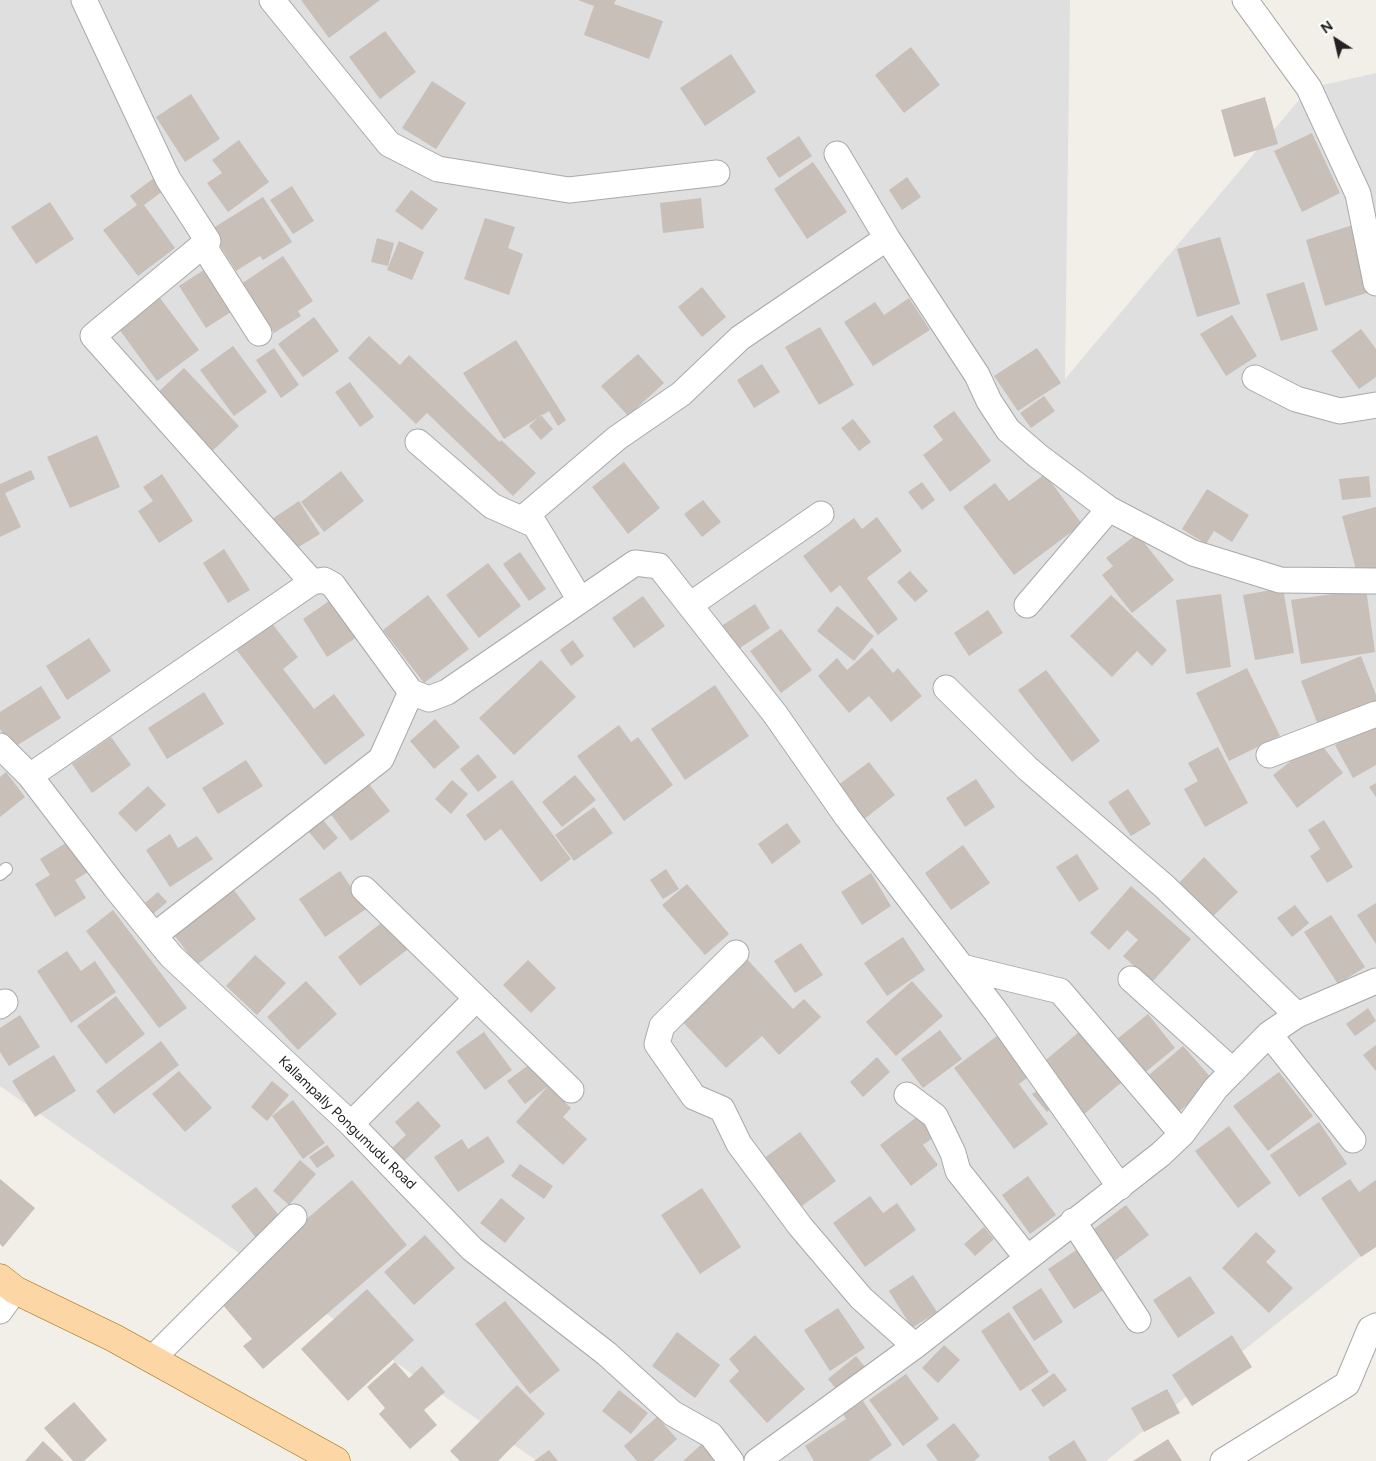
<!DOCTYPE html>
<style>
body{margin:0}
#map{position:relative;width:1376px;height:1461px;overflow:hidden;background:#f2efe9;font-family:Figtree,sans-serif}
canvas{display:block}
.north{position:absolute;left:1311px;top:15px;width:50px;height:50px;-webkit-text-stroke:4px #fff;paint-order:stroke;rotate:325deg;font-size:14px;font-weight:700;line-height:20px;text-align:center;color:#222}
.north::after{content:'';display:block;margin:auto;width:18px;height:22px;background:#222;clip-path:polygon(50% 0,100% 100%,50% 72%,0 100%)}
</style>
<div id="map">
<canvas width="1376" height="1461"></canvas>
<div class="north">N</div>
</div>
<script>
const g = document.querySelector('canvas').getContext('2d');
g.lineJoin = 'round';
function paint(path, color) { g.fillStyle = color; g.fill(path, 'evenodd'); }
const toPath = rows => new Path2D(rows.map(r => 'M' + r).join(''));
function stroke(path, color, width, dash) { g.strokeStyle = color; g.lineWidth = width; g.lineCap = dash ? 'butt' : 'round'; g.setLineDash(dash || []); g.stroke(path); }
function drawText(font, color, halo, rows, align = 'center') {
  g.font = font + ' Figtree,sans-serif'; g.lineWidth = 4.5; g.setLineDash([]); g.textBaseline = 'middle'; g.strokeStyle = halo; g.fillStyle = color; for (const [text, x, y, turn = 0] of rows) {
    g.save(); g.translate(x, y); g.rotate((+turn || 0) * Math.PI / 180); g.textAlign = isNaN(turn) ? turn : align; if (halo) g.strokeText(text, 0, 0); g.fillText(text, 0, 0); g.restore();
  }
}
const residential = toPath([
 [0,0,1070,0,1065,379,1309,88,1376,73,1376,1244,1106,1461,537,1461,0,1086]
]);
const building = toPath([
 [301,0,380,0,329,38],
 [578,0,616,0,614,4,663,21,649,59,584,35,594,6],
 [385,31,416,72,380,99,349,57],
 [911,47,940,85,904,113,875,75],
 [731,54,756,92,705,126,680,88],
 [432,81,466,103,436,149,402,128],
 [191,94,220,139,185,162,156,117],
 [1265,97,1278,144,1234,157,1221,110],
 [1312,133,1340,193,1302,212,1274,151],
 [799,136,812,156,779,178,766,158],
 [239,140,269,182,228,212,207,183,222,173,212,160],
 [813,162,847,212,807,239,774,189],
 [907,177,921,197,902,210,889,190],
 [154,178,163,191,144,205,175,248,138,276,103,230,137,205,130,196],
 [292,186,314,221,293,234,270,200],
 [411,190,438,209,422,230,395,211],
 [263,197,292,242,263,260,260,256,236,271,210,230],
 [701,198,704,228,663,233,660,203],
 [50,202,74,239,36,264,11,227],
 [485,218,515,227,508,248,523,254,509,295,464,279],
 [1353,225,1373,291,1325,306,1306,240],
 [1220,237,1240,304,1197,317,1177,249],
 [377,238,394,243,388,266,371,262],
 [399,241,424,252,412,280,387,270],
 [283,256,313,301,298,311,301,316,274,333,241,284],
 [210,266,237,308,206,328,179,286],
 [1304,282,1318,330,1281,341,1266,294],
 [702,287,726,317,702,337,678,307],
 [160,298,199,350,157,381,119,329],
 [909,298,930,330,873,366,844,322,875,302,884,315],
 [1232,315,1257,356,1226,376,1200,334],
 [314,317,339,351,303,377,278,344],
 [820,327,854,385,819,405,785,347],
 [1361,329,1376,349,1376,377,1359,389,1331,351],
 [369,336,400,365,409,355,500,442,501,440,536,473,513,496,427,413,416,424,348,358],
 [516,340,566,420,558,426,549,411,504,439,463,373],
 [233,346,267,392,234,416,200,370],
 [274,348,299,385,281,398,256,360],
 [1037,348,1061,383,1018,411,994,376],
 [638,354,664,383,628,416,601,386],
 [762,364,780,392,754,408,737,380],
 [184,368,239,426,209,454,154,396],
 [350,382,374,417,360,427,335,392],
 [1044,396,1055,411,1031,428,1020,413],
 [954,411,991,461,950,492,923,455,943,440,933,426],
 [541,415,553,429,541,440,529,426],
 [853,419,871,442,859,451,841,428],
 [97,435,120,487,70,508,47,457],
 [624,462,660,508,628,534,592,487],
 [31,470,35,479,5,493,21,527,0,537,0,484],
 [341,471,364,501,324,532,301,502],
 [162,474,193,521,159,543,138,511,153,501,143,487],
 [1045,474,1082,524,1014,575,963,507,995,483,1009,501],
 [1369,476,1371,497,1342,500,1339,479],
 [922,482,935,500,922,510,908,492],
 [1207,489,1249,515,1232,542,1214,531,1206,544,1182,529],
 [703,500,721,522,702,537,684,514],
 [299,501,320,534,292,551,272,519],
 [1376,507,1376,569,1357,574,1342,516],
 [877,517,902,551,867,578,898,619,878,635,840,585,831,593,803,556,854,518,862,529],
 [1137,534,1174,580,1132,613,1102,575,1113,566,1106,558],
 [224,549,250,590,228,603,203,563],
 [520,552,546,589,529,601,503,564],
 [488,563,521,606,479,638,446,595],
 [910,571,928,591,915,602,897,582],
 [1283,588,1294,653,1255,660,1243,595],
 [1366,589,1375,652,1301,664,1291,600],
 [1221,594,1231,667,1186,674,1176,600],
 [428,595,469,649,424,683,383,630],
 [1111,595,1167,650,1152,666,1137,651,1112,677,1070,636],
 [643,596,665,626,634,648,612,618],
 [335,597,360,635,327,657,303,619],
 [755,604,770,628,737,650,720,627],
 [837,606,874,636,854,661,817,631],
 [988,610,1003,633,969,656,954,633],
 [267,617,298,657,283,669,314,709,334,694,365,735,325,765,232,644],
 [781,629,812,670,781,693,750,651],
 [89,638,111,671,67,700,46,666],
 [573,640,584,656,571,666,560,650],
 [872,648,893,673,898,668,922,696,891,722,869,696,849,713,818,676,837,658,847,670],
 [1361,656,1376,695,1376,708,1320,730,1301,681],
 [541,660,576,697,514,755,479,718],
 [1247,668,1280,736,1229,761,1196,693],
 [1046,670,1100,741,1072,762,1018,690],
 [715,685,749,736,685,780,651,729],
 [41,686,61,718,13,748,0,729,0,712],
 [204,692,224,724,167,759,148,728],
 [435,719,460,747,434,769,410,741],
 [1376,724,1376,765,1353,778,1335,745],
 [619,725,631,742,638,737,673,785,624,821,577,756],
 [111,737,131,765,92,793,72,764],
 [1318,740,1343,773,1297,808,1273,775],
 [1218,747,1248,803,1205,827,1184,789,1198,781,1188,763],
 [478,754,497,777,478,792,460,769],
 [246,760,263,786,218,814,202,788],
 [869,762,895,795,863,820,837,786],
 [6,772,25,797,0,817,0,777],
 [361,774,390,811,351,841,329,812],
 [575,775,596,800,562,827,542,802],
 [976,779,995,807,965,827,946,798],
 [452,780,468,794,451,814,435,799],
 [512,780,571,859,541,882,501,829,485,841,466,815],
 [1376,783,1376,797,1369,787],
 [148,786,166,805,136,832,118,813],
 [1128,789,1151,824,1131,836,1108,802],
 [594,807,613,833,574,861,555,835],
 [318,814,338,838,324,850,304,826],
 [1324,820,1353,867,1327,883,1310,856,1320,849,1308,830],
 [787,823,801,842,772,864,758,844],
 [170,834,178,848,197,836,213,859,170,887,146,850],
 [69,841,88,872,75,880,86,898,55,917,35,884,50,875,40,859],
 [963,845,990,883,951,910,925,873],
 [1077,854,1099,889,1079,902,1056,867],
 [1204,857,1238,892,1210,919,1177,885],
 [666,869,679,889,663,899,650,880],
 [340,871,366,909,325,937,299,899],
 [871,873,891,906,862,925,841,892],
 [687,884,729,934,705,955,662,905],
 [230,885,256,919,197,965,171,931],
 [1131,886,1191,939,1152,982,1123,956,1138,940,1127,930,1109,950,1090,933],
 [158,892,167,902,148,918,139,908],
 [1376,903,1376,944,1357,915],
 [1295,905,1309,923,1292,937,1277,918],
 [113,910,187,1008,159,1028,86,931],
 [1331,915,1365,967,1338,984,1304,932],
 [385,920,408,949,360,986,338,957],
 [903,937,925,970,887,996,864,963],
 [801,943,823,975,795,993,774,961],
 [67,951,81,971,95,961,116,992,71,1023,37,971],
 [255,955,286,983,257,1015,226,986],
 [746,958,793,1009,804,999,821,1017,779,1055,762,1036,726,1068,680,1019],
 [528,960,556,988,531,1013,503,985],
 [306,981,337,1014,298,1050,267,1017],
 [912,981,943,1016,896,1056,866,1022],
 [116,996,145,1034,106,1064,77,1026],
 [1368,1008,1376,1021,1355,1036,1346,1024],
 [1148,1014,1175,1048,1138,1078,1111,1044],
 [20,1015,40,1047,9,1066,0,1052,0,1028],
 [1086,1026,1129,1076,1083,1115,1040,1065],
 [940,1030,962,1059,923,1088,901,1059],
 [484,1032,512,1070,485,1090,456,1052],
 [1001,1033,1031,1075,1019,1084,1048,1124,1014,1149,954,1068],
 [161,1041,179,1065,114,1114,96,1091],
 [1376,1045,1376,1071,1363,1055],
 [1183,1046,1214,1081,1174,1116,1142,1081],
 [54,1055,76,1091,35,1117,12,1081],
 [877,1057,890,1072,863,1097,850,1082],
 [534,1061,552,1083,525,1104,507,1081],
 [179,1071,212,1108,185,1132,152,1094],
 [1279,1072,1313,1116,1268,1151,1233,1106],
 [272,1081,289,1095,267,1121,251,1107],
 [548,1086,571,1108,563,1117,587,1139,563,1165,516,1122],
 [1043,1087,1057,1104,1047,1112,1032,1094],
 [293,1100,325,1143,303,1159,272,1116],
 [418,1101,441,1126,404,1161,392,1148,406,1135,395,1122],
 [918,1116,934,1137,923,1145,938,1165,911,1186,880,1145],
 [1319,1122,1347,1164,1299,1197,1270,1155],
 [1229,1126,1271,1183,1238,1208,1195,1151],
 [800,1132,836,1181,799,1208,763,1159],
 [488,1136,505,1162,458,1192,434,1157,462,1139,468,1149],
 [327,1145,335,1156,317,1168,309,1157],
 [300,1160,316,1174,289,1205,273,1191],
 [520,1164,553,1186,544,1199,511,1176],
 [1028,1176,1056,1215,1030,1234,1002,1195],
 [0,1179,35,1208,3,1247,0,1244],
 [1350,1179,1359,1192,1376,1180,1376,1247,1361,1257,1321,1198],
 [352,1180,407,1245,263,1369,243,1346,252,1339,216,1297],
 [256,1187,281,1218,256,1238,231,1206],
 [702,1188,741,1247,700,1274,661,1215],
 [870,1196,883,1213,897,1203,916,1230,865,1267,833,1223],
 [501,1198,525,1218,505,1243,480,1223],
 [1126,1205,1149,1235,1113,1262,1090,1232],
 [984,1227,994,1239,975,1256,964,1244],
 [1256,1232,1276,1251,1266,1262,1293,1288,1269,1313,1222,1268],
 [425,1235,455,1268,414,1305,384,1272],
 [1081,1247,1108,1287,1074,1309,1048,1269],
 [913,1275,937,1312,912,1328,889,1291],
 [1190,1276,1215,1313,1178,1338,1153,1300],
 [1041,1288,1063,1322,1034,1341,1012,1307],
 [367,1289,414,1340,348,1401,301,1349],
 [505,1301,560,1370,530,1394,475,1324],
 [838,1308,865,1348,830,1371,804,1330],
 [1009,1312,1049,1372,1020,1391,981,1331],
 [677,1332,720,1365,695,1398,652,1366],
 [755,1335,805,1389,767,1423,729,1381,739,1371,729,1359],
 [1232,1335,1252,1367,1192,1406,1172,1375],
 [944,1345,960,1360,938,1383,922,1368],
 [856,1356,870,1373,842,1396,828,1379],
 [395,1362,409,1378,422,1366,445,1392,424,1410,437,1425,410,1449,379,1414,385,1408,367,1387],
 [1054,1373,1067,1390,1043,1407,1031,1390],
 [906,1374,939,1419,903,1446,869,1400],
 [517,1385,545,1414,498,1461,460,1461,450,1451],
 [1167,1389,1180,1413,1144,1432,1131,1408],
 [619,1390,648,1413,631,1434,602,1411],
 [863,1401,892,1445,869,1461,814,1461,805,1446,846,1419,843,1414],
 [74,1402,107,1440,84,1461,73,1461,44,1428],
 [657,1417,677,1439,653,1461,637,1461,624,1446],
 [954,1423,980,1456,974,1461,938,1461,926,1445],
 [1168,1439,1182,1461,1133,1461],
 [1074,1440,1087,1461,1050,1461,1048,1457],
 [43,1441,64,1461,25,1461],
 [704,1442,721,1461,683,1461],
 [549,1450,558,1461,534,1461]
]);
const lane = toPath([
 [0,874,6,869]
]);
const street = toPath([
 [84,0,168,179,208,241,93,336,312,582],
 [272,0,389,144,438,169,569,190,717,173],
 [1245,0,1309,88,1358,194,1376,283],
 [837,154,887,238],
 [203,245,259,333],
 [1255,378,1296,399,1340,411,1376,405],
 [418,442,492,506,535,525,580,600],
 [522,519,617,438,681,394,740,338,887,238,977,375,989,401,1008,430,1038,456,1109,509],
 [690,605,821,514],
 [1027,605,1109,509,1193,553,1280,580,1376,581],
 [946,688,1027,768,1165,887,1297,1015],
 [0,746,30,776,115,887,171,956,351,1124,472,1249,607,1354,672,1413,711,1435,731,1461],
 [1269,755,1376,714],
 [30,776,312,582,324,580,333,585,411,692,429,699,447,692,635,563,659,566,775,714,847,817,997,1013,1120,1187],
 [364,889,571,1090],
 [155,935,381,759,411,692],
 [736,953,662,1026,657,1044,694,1097,722,1109,739,1144,800,1226,861,1298,915,1346],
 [962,967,1060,991,1182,1134],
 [1131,979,1233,1071],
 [0,1006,5,1002],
 [1269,1034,1353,1140],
 [907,1095,935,1116,953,1153,958,1171,1027,1258],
 [351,1124,476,999],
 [1073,1221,1138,1320],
 [0,1311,15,1290],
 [152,1359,294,1217],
 [757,1461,915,1346,1161,1154,1182,1134,1216,1088,1269,1034,1297,1015,1376,981],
 [1223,1461,1347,1384,1370,1329,1376,1326]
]);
const primary = toPath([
 [0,1278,15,1290,114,1338,336,1461]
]);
const streetNames = [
 ["Kallampally Pongumudu Road",347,1123,44]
];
paint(residential, '#e0dfdf');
paint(building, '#c7bfb8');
stroke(lane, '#a9a9a9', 14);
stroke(street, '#a9a9a9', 27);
stroke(primary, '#a06b00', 29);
stroke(lane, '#fff', 12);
stroke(street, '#fff', 25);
stroke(primary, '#fcd6a4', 28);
drawText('14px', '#222', '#fff', streetNames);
</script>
